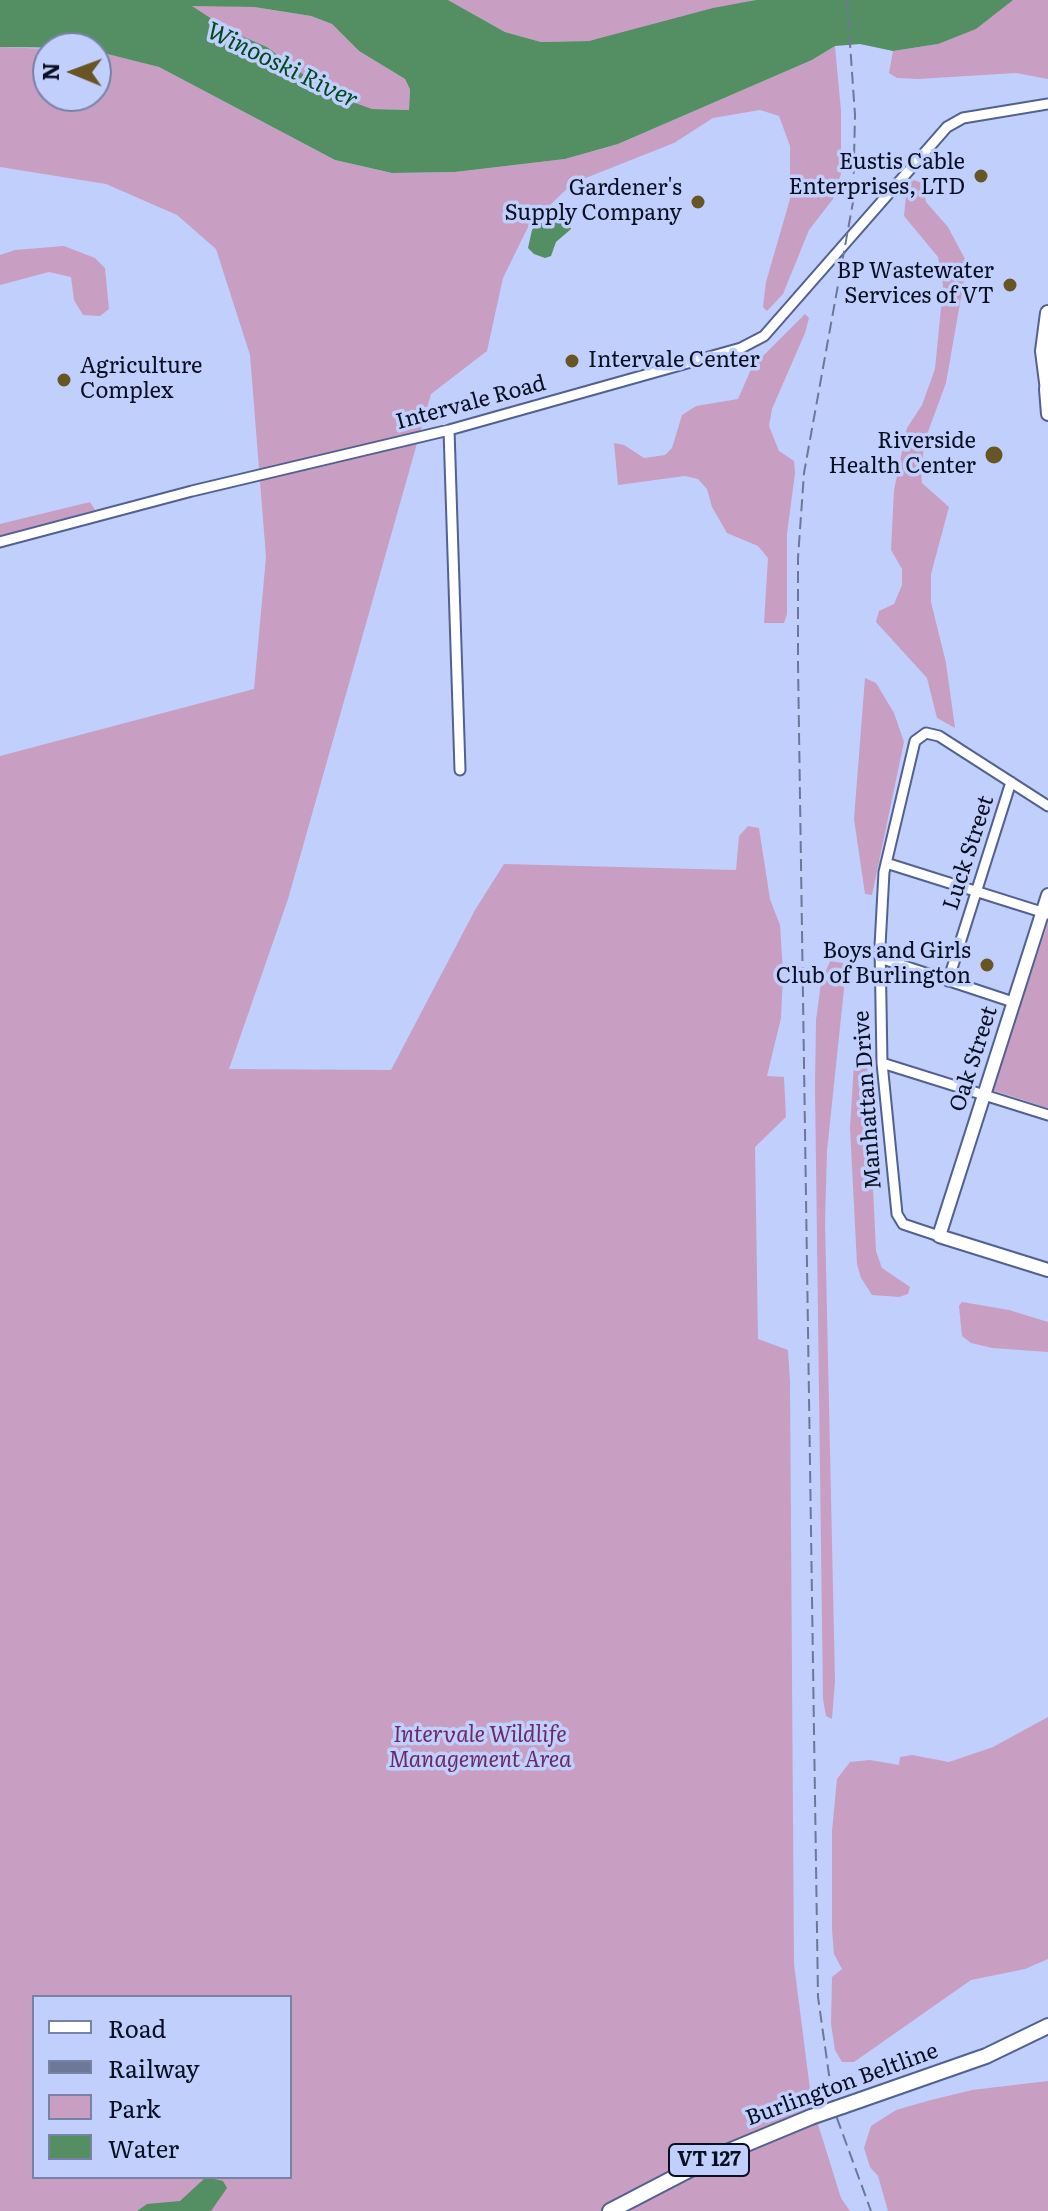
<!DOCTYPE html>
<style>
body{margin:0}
#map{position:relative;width:1048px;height:2211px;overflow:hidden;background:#c1cffc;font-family:Literata,serif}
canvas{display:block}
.legend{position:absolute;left:32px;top:1995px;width:260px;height:184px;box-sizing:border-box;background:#c1cffc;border:2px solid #7782a4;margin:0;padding:10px 14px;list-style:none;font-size:24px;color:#090e21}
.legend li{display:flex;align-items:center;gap:16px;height:40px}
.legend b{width:40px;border:2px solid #7782a4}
.north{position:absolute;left:32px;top:32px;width:80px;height:80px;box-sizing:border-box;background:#c1cffc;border:2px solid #7782a4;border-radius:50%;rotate:271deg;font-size:22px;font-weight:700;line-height:32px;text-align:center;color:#090e21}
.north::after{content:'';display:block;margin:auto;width:28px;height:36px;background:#675624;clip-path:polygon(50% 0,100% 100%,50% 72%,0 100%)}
</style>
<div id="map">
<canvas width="1048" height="2211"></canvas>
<ul class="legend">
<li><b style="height:10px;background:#fff"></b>Road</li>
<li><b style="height:10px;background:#6d7798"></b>Railway</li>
<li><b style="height:22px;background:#c89fc2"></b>Park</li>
<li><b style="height:22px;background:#548f63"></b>Water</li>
</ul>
<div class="north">N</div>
</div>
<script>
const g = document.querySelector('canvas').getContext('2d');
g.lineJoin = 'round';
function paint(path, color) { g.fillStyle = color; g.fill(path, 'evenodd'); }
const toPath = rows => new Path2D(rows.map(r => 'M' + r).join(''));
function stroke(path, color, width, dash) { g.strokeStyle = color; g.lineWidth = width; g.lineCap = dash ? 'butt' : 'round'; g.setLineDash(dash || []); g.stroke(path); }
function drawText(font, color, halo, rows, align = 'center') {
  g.font = font + ' Literata,serif'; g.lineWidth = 7; g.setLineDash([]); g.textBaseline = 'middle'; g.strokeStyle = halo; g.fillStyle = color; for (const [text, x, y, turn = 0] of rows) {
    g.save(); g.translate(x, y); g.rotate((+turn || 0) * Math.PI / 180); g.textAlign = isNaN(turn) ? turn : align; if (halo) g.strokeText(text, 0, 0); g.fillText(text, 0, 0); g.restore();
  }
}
const green = toPath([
 [448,0,756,0,668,21,653,33,589,41,541,42,505,32],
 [1013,0,1048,0,1048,79,1016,73,918,79,897,78,889,73,893,51,938,44],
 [191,5,254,7,311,16,332,24,359,51,405,79,410,88,409,110,372,109,328,93,267,47,230,31,200,15],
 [835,46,841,111,841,174,833,199,809,230,783,294,767,311,763,307,766,282,790,199,790,146,779,116,760,110,713,118,674,143,573,183,529,225,503,278,487,351,431,394,288,899,229,1069,391,1070,475,910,504,864,736,870,739,836,748,826,759,828,770,899,780,925,783,972,781,1018,767,1076,784,1077,786,1117,755,1147,758,1339,788,1350,790,1381,794,1964,812,2105,841,2198,850,2211,0,2211,0,756,254,689,266,557,250,355,216,249,177,215,106,184,0,167,0,47,48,49,48,96,96,96,96,51,110,52,159,67,335,160,392,173,455,172,565,159,618,144,812,60],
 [34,1997,290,1997,290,2177,34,2177],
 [914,180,922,183,926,202,948,227,965,259,966,269,946,383,925,440,921,468,922,483,949,507,931,574,931,602,946,663,955,728,937,718,927,678,876,622,879,611,894,604,902,585,902,569,891,550,894,490,907,428,922,405,935,369,940,318,943,285,938,257,904,216,907,185],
 [64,246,95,258,105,268,109,309,100,316,83,315,74,300,71,277,49,272,0,285,0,255,15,250],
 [805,314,809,318,805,333,772,409,769,426,779,451,794,461,795,473,787,534,787,614,784,623,764,623,768,558,758,546,727,533,712,507,707,489,698,479,685,476,618,485,614,443,624,445,644,458,665,455,672,448,682,415,696,406,738,399,752,367],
 [90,502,95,510,0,536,0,524],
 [865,678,876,683,894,713,904,742,872,895,865,894,854,819],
 [1048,923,1048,1108,992,1090],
 [830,961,843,963,844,989,827,1151,825,1221,835,1681,832,1719,826,1716,823,1699,815,1087,816,1020,821,983],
 [860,1054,867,1061,876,1251,882,1268,910,1287,908,1294,899,1297,872,1295,861,1278,857,1264,850,1128,854,1063],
 [962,1302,1009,1310,1048,1322,1048,1352,992,1348,971,1343,962,1336,959,1306],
 [1048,1717,1048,1959,1025,1969,971,1980,854,2062,842,2062,835,2050,831,2024,832,1977,842,1969,834,1954,832,1930,832,1831,837,1779,850,1762,870,1760,899,1765,900,1757,912,1755,949,1762,993,1747],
 [1048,2081,1048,2211,888,2211,878,2176,870,2167,864,2148,871,2126,896,2110,931,2100,972,2090]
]);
const water = toPath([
 [0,0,448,0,505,32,541,42,589,41,713,8,756,0,1013,0,976,29,938,44,893,51,860,44,835,46,812,60,618,144,565,159,455,172,392,173,335,160,159,67,96,51,96,48,0,47],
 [192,6,254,7,311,16,332,24,359,51,405,79,410,89,409,110,372,109,328,93,267,47,230,31],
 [559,209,566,212,571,229,556,242,551,256,545,258,534,254,528,248,532,230,545,214],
 [206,2177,223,2181,227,2188,211,2211,137,2211,147,2204,180,2201]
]);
const street = toPath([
 [449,430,460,770],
 [0,542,192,491,449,430,741,348,764,336,947,127,963,118,1048,104],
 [886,863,1048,914],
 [880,958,1013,1002],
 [948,981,1011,782],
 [882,1063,1048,1115],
 [939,1236,903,1224,897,1214,882,1063,880,946,884,872,915,741,926,733,939,736,1048,806]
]);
const secondary = toPath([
 [1046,389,1048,414],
 [1048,895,939,1236,1048,1270]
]);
const primary = toPath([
 [1048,313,1043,351,1048,390],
 [843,2106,986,2056,1048,2026],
 [610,2211,710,2159,811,2117]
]);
const rail = toPath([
 [847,0,855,115,853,202,804,473,798,558,798,664,818,1997,834,2110,871,2211]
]);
const primaryBridge = toPath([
 [811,2117,843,2106]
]);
const markers = [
 [981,176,8,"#675624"],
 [698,202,8,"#675624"],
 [1010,285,8,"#675624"],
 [572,361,8,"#675624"],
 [64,380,8,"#675624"],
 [994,455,10,"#675624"],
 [987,965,8,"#675624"]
];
const shields = [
 [709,2160,80]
];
const shieldNames = [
 ["VT 127",709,2160]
];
const poiNames = [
 ["Eustis Cable",965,163],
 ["Enterprises, LTD",965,188],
 ["Gardener's",682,189],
 ["Supply Company",682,214],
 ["BP Wastewater",994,272],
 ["Services of VT",994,297],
 ["Intervale Center",588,361,"left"],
 ["Agriculture",80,367,"left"],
 ["Complex",80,392,"left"],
 ["Riverside",976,442],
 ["Health Center",976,467],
 ["Boys and Girls",971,952],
 ["Club of Burlington",971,977]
];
const streetNames = [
 ["Intervale Road",471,403,-15],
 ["Luck Street",969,853,-72],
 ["Oak Street",974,1059,-72],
 ["Manhattan Drive",868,1100,-94],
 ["Burlington Beltline",842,2085,-20]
];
const parkNames = [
 ["Intervale Wildlife",480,1736],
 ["Management Area",480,1761]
];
const waterNames = [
 ["Winooski River",282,66,26]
];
paint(green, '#c89fc2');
paint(water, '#548f63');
stroke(street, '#526092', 13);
stroke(secondary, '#526092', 16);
stroke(primary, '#526092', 18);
stroke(street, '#fff', 9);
stroke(secondary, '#fff', 12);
stroke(primary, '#fff', 14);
stroke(rail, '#6d7798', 2, [12, 6]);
stroke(primaryBridge, '#526092', 18, []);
stroke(primaryBridge, '#fff', 14);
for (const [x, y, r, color] of markers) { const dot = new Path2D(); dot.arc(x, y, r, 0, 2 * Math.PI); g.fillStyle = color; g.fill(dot); stroke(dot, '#c1cffc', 3); }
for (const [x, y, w] of shields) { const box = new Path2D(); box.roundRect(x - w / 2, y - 16, w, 32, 6); g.fillStyle = '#c1cffc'; g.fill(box); stroke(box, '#090e21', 2); }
drawText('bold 20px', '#090e21', null, shieldNames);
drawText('22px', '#090e21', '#c1cffc', poiNames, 'right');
drawText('22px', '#090e21', '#c1cffc', streetNames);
drawText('italic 22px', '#6b2a64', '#c1cffc', parkNames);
drawText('italic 24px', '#004a20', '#c1cffc', waterNames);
</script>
